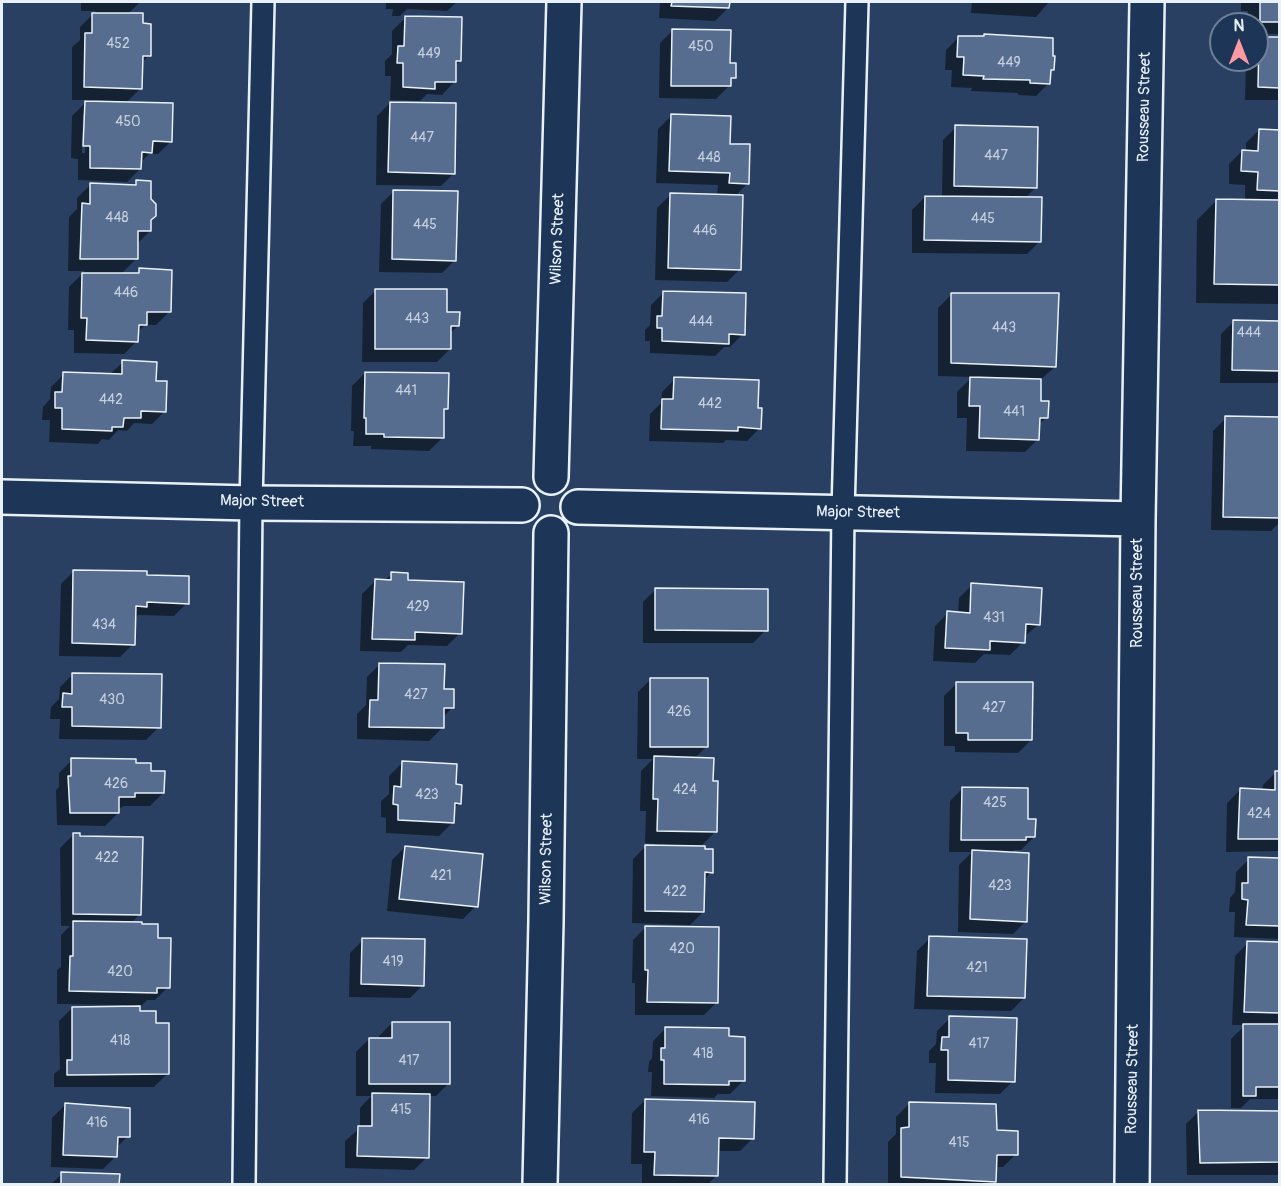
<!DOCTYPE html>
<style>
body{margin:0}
#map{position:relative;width:1281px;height:1186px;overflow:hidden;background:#294062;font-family:Pangolin,sans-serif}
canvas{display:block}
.frame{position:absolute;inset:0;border:3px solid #e8f1f8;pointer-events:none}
.north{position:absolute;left:1209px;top:12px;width:60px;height:60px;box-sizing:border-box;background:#1d3557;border:2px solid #6e8097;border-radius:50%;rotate:0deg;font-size:16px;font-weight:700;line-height:24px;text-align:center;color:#e8f1f8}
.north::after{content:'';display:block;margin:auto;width:21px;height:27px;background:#ff9aa2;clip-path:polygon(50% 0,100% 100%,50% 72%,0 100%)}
</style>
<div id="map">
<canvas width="1281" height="1186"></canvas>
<div class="frame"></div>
<div class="north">N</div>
</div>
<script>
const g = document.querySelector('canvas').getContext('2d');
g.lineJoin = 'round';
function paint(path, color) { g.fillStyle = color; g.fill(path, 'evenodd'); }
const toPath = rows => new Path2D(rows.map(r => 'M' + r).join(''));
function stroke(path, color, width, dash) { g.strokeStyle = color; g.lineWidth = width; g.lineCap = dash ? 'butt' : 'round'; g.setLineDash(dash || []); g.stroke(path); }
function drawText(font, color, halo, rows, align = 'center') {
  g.font = font + ' Pangolin,sans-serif'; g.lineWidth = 4.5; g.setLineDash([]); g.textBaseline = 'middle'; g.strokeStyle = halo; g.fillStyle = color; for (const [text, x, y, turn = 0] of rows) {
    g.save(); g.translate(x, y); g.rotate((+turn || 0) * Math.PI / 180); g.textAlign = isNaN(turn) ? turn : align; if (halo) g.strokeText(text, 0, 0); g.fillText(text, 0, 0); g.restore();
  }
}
const shadow = toPath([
 [81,2,140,2,127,15,141,24,150,55,141,63,141,88,125,104,171,141,158,154,149,154,140,163,140,169,127,182,78,180,78,159,71,158,72,116,88,100,72,100,72,47,80,40,80,27,96,11,81,11],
 [83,114,86,114,85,153,82,153],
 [386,2,457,2,447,11,407,9,400,16,392,16,393,9,386,9],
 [660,2,728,2,728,8,715,21,659,18],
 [972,2,1049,2,1036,17,971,13],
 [1241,2,1280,2,1280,34,1257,34,1257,24,1248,24,1248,11,1241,11],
 [405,18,460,61,455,66,454,82,442,95,427,94,420,101,390,100,391,76,385,76,385,61,392,54,392,31],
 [673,30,729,65,734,77,729,82,729,86,716,99,659,98,660,43],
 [959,37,1053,69,1050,72,1049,83,1036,96,1018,95,1018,93,971,91,972,88,951,87,952,70,945,70,946,50],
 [1260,38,1280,39,1280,100,1245,100,1246,60,1257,60,1257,41],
 [390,103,454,173,441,186,376,185,377,116],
 [671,116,748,183,735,196,740,269,727,282,655,280,657,208,670,195,717,196,718,185,656,183,658,129],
 [956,127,1036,187,1024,199,1040,241,1027,254,912,253,912,210,925,197,942,198,943,140],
 [1259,130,1280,131,1280,304,1196,303,1197,220,1216,201,1245,201,1245,185,1229,184,1229,164,1242,151,1246,152,1246,143],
 [137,181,150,220,150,231,137,244,136,259,120,275,135,275,140,270,169,312,156,325,145,325,137,333,137,341,124,354,74,353,74,330,68,330,69,287,85,271,68,271,69,217,77,209,77,198,90,185,132,186],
 [394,191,455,260,442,273,379,272,381,204],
 [376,290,446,313,458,326,450,333,450,349,437,362,362,362,363,303],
 [664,292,743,334,730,347,724,347,715,356,650,353,650,341,645,341,645,330,650,325,651,305],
 [951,295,1055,367,1040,380,1039,402,1047,417,1038,425,1038,439,1025,452,966,451,967,418,957,418,957,392,972,377,938,376,938,308],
 [1234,321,1280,322,1280,381,1277,383,1220,383,1221,334],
 [123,362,154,382,165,411,152,424,134,423,127,431,118,430,109,440,102,439,98,444,49,442,50,420,42,420,43,407,50,399,51,387,64,374,109,375],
 [365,373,446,409,443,412,442,438,429,451,371,449,371,446,353,446,354,431,351,431,352,386],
 [675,379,757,409,760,428,747,441,726,440,723,443,649,441,650,414,661,403,662,392],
 [1226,418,1280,419,1280,522,1271,531,1211,530,1213,431],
 [74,571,146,577,187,603,174,616,138,615,134,619,133,644,120,657,59,656,61,584],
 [392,574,407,581,460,633,447,646,408,645,401,652,360,651,362,594,375,581,384,581],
 [972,585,1038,625,1024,637,1023,642,1010,655,984,654,975,663,933,661,935,626,948,613,958,614,959,598],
 [656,589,766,630,753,643,643,643,643,602],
 [380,664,443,690,452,708,442,718,442,728,429,741,357,739,357,714,366,705,367,677],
 [73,674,159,727,146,740,59,739,60,719,50,719,51,707,59,699,60,687],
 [651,679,706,747,694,759,711,782,715,832,700,847,704,851,711,872,704,880,703,912,690,925,632,923,633,859,646,846,655,846,655,844,645,843,646,811,640,811,641,771,653,759,637,759,638,692],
 [957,683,1031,740,1018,753,955,752,955,746,944,746,944,696],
 [72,760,134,764,149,772,163,793,150,806,124,806,118,809,118,813,105,826,57,825,56,790,59,787,59,773],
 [402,763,455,786,460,803,453,809,452,823,439,836,386,833,386,818,381,817,381,801,389,794,389,776],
 [1276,772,1280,773,1280,851,1226,852,1227,803,1240,790,1262,791,1263,785],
 [963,788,1034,837,1021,850,1014,850,1011,853,1026,921,1013,934,958,932,959,865,972,852,949,852,950,801],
 [73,835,140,914,131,923,157,939,168,987,155,1000,147,1000,142,1005,138,1005,138,1012,167,1074,154,1087,54,1087,54,1074,60,1069,59,1021,72,1008,125,1008,125,1005,57,1004,57,970,61,967,61,935,70,926,61,926,60,848],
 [405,847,476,906,463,919,387,911,392,860],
 [1249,859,1280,860,1280,939,1234,937,1235,912,1229,912,1230,898,1235,892,1236,872],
 [646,927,717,1002,704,1015,635,1015,635,983,632,983,633,940],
 [930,938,1024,998,1011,1011,914,1009,917,951],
 [363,940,423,985,410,998,349,997,350,953],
 [1248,943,1280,944,1280,1099,1250,1099,1241,1108,1231,1108,1231,1039,1245,1025,1232,1025,1235,956],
 [950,1018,1013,1081,1000,1094,935,1093,936,1063,929,1063,929,1051,936,1044,937,1031],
 [392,1023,449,1083,436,1096,428,1096,427,1157,414,1170,345,1168,345,1141,360,1128,360,1108,371,1096,356,1096,356,1052,369,1039,379,1039,379,1036],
 [666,1028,727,1037,743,1081,730,1094,718,1094,714,1098,651,1096,652,1072,648,1072,649,1062,652,1058,653,1041],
 [645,1100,753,1138,740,1151,718,1151,717,1175,708,1184,642,1184,642,1164,631,1164,632,1113],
 [909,1104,995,1131,1016,1154,1003,1167,995,1167,995,1181,991,1184,888,1184,888,1142,896,1134,896,1117],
 [65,1105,128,1136,116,1148,116,1156,103,1169,51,1167,52,1118],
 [1199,1111,1280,1113,1280,1175,1187,1175,1186,1124],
 [62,1174,118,1175,118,1184,51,1184]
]);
const building = toPath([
 [672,2,730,2,729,8,671,6,672,2],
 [1260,2,1280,2,1280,22,1260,22,1260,2],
 [92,13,143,13,143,23,151,24,151,56,143,56,142,89,84,87,85,33,92,33,92,13],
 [405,16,462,17,461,61,456,61,456,82,435,82,435,89,403,87,403,63,397,63,398,46,404,46,405,16],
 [672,29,731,30,730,63,736,63,736,78,731,78,731,86,671,86,672,29],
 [984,34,1053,38,1053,56,1055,56,1054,70,1051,70,1050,84,1030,83,1030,80,983,79,984,76,963,75,964,57,957,57,958,36,984,36,984,34],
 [1259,37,1280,37,1280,88,1258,87,1259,37],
 [85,101,173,103,172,142,153,141,152,153,142,152,141,169,90,168,90,146,83,146,85,101],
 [390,102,456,103,455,174,388,172,390,102],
 [671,114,731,116,730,144,750,144,749,184,729,183,730,173,669,171,671,114],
 [955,125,1038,127,1037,188,954,186,955,125],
 [1259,129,1280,130,1280,191,1257,190,1258,172,1241,171,1242,150,1258,151,1259,129],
 [136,180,151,181,151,199,156,204,156,216,151,220,151,231,138,231,138,259,80,259,82,203,90,204,90,183,136,185,136,180],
 [393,190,458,191,456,261,392,259,393,190],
 [670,193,743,195,741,270,668,268,670,193],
 [925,196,1042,197,1041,242,924,240,925,196],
 [1216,199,1280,200,1280,285,1214,284,1216,199],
 [139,268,172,270,171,312,147,312,147,325,139,325,138,342,86,340,87,318,81,318,82,273,139,273,139,268],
 [375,289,447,289,447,312,460,312,459,326,451,326,451,349,375,349,375,289],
 [663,291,746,293,745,335,729,334,729,344,662,341,662,328,657,328,657,316,662,316,663,291],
 [951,293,1059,293,1056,367,951,363,951,293],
 [1233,320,1280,321,1280,371,1232,370,1233,320],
 [122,360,157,362,156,381,167,381,166,412,141,411,141,418,124,418,123,427,112,427,112,431,62,429,62,408,55,408,55,392,62,392,63,372,122,374,122,360],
 [365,372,449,373,448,409,444,409,444,438,384,437,384,434,366,434,366,418,364,418,365,372],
 [674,377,759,380,758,408,762,408,761,429,738,427,738,431,661,429,662,399,673,399,674,377],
 [970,377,1041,379,1041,401,1049,401,1048,418,1040,418,1039,440,979,438,980,406,969,406,970,377],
 [1225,416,1280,417,1280,518,1223,517,1225,416],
 [73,570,147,571,147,575,189,576,189,604,147,602,147,607,136,606,135,645,72,643,73,570],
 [391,572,408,573,408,580,464,582,462,634,415,632,415,640,372,639,375,579,391,580,391,572],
 [971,583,1042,588,1040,625,1026,624,1025,643,990,641,990,650,945,648,947,611,970,613,971,583],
 [655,588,768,589,768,631,655,630,655,588],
 [379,663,445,664,444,689,454,689,454,708,444,708,444,728,369,727,370,700,378,700,379,663],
 [72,673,162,674,161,728,72,726,72,707,62,707,63,693,72,694,72,673],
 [650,678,708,678,708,747,650,747,650,678],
 [956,682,1033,682,1032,740,968,740,968,733,956,733,956,682],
 [654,756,714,758,713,781,718,781,717,832,657,831,658,799,653,799,654,756],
 [71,758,136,759,136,763,151,763,151,771,165,771,164,793,135,793,135,797,119,797,119,813,70,813,68,776,71,776,71,758],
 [402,761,457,764,456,784,462,785,461,804,455,803,454,823,398,820,398,805,393,804,394,786,401,787,402,761],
 [1275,771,1280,771,1280,839,1238,839,1240,788,1275,790,1275,771],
 [962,787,1028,788,1028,819,1036,819,1035,837,1026,837,1026,840,961,840,962,787],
 [73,833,80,833,80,836,143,837,141,915,73,914,73,833],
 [645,845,705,846,705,849,713,849,713,873,705,872,704,912,645,911,645,845],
 [405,846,483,854,478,907,399,899,405,846],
 [972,850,1029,853,1027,922,970,919,972,850],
 [1248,857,1280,858,1280,926,1246,925,1248,900,1242,899,1242,883,1248,883,1248,857],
 [73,921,142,922,142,924,158,924,158,938,171,938,170,988,157,988,157,993,69,991,70,956,73,956,73,921],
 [645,926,719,927,718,1003,647,1002,648,970,645,970,645,926],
 [929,936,1027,939,1025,998,927,996,929,936],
 [362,938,425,939,424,986,361,984,362,938],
 [1247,941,1280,942,1280,1013,1244,1012,1247,941],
 [140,1006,140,1011,156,1011,156,1023,169,1023,169,1074,67,1075,67,1060,72,1060,72,1007,140,1006],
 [949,1016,1017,1018,1015,1082,948,1080,948,1050,941,1050,942,1037,949,1037,949,1016],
 [392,1022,450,1022,450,1084,369,1084,369,1038,392,1038,392,1022],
 [1243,1024,1280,1024,1280,1087,1256,1087,1256,1096,1243,1096,1243,1024],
 [665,1027,729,1028,729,1036,745,1037,745,1081,729,1081,729,1085,664,1084,664,1060,661,1060,661,1048,665,1048,665,1027],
 [372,1093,430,1094,429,1158,357,1156,358,1126,372,1126,372,1093],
 [645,1099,755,1102,754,1139,719,1138,718,1176,654,1175,655,1152,644,1152,645,1099],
 [909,1102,996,1104,997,1130,1018,1131,1018,1155,997,1155,996,1182,901,1177,901,1128,909,1127,909,1102],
 [65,1103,130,1108,130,1137,118,1137,117,1157,63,1155,65,1103],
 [1198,1110,1280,1111,1280,1162,1200,1163,1198,1110],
 [61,1172,120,1174,119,1184,61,1184,61,1172]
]);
const service = toPath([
 [244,1184,251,503,263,2],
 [835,1184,843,512,857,2]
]);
const minor = toPath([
 [551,477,564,2],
 [2,497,251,503,522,505],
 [578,507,1138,519],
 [540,1184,546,921,551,533],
 [1132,1184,1138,519,1147,2]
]);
const numberNames = [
 ["452",118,44],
 ["450",701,47],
 ["449",429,54],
 ["449",1009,63],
 ["450",128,122],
 ["447",422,138],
 ["447",996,156],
 ["448",709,158],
 ["448",117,218],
 ["445",983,219],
 ["445",425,225],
 ["446",705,231],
 ["446",126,293],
 ["443",417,319],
 ["444",701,322],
 ["443",1004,328],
 ["444",1249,333],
 ["441",406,391],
 ["442",111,400],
 ["442",710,404],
 ["441",1014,412],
 ["429",418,607],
 ["431",994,618],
 ["434",104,625],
 ["427",416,695],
 ["430",112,700],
 ["427",994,708],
 ["426",679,712],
 ["426",116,784],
 ["424",685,790],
 ["423",427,795],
 ["425",995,803],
 ["424",1259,814],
 ["422",107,858],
 ["421",441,876],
 ["423",1000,886],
 ["422",675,892],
 ["420",682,949],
 ["419",393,962],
 ["421",977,968],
 ["420",120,972],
 ["418",120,1041],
 ["417",979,1044],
 ["418",703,1054],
 ["417",409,1061],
 ["415",401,1110],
 ["416",699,1120],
 ["416",97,1123],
 ["415",959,1143]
];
const streetNames = [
 ["Rousseau Street",1145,107,-89],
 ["Wilson Street",558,239,-88],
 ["Major Street",262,502,1],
 ["Major Street",858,513,1],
 ["Rousseau Street",1138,593,-90],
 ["Wilson Street",547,859,-89],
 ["Rousseau Street",1133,1079,-89]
];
paint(shadow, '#0007');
paint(building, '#576d90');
stroke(building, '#e8f1f8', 1.5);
stroke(service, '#e8f1f8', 26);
stroke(minor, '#e8f1f8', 38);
stroke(service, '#1d3557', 21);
stroke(minor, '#1d3557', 33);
drawText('14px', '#c4d0de', null, numberNames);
drawText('16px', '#e8f1f8', '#1d3557', streetNames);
</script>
